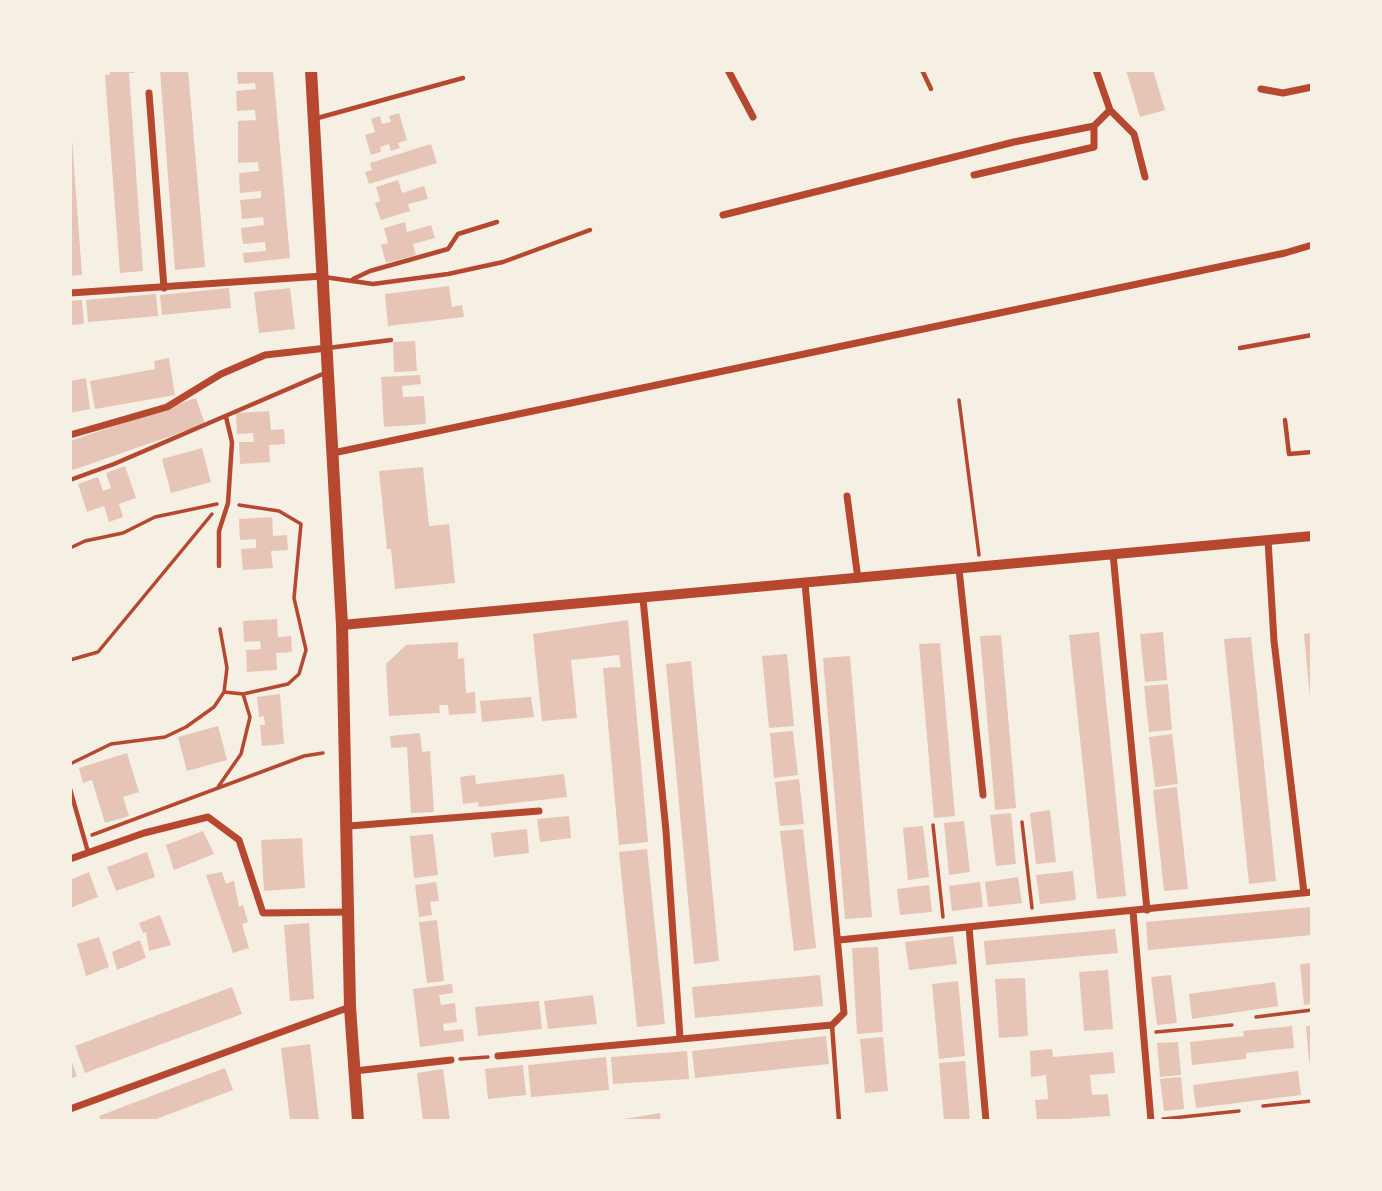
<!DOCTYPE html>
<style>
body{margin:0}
#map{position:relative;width:1382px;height:1191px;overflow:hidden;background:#f6efe4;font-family:Roboto,sans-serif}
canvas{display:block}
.frame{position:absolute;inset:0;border:72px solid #f6efe4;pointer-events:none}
</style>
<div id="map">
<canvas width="1382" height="1191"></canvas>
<div class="frame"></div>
</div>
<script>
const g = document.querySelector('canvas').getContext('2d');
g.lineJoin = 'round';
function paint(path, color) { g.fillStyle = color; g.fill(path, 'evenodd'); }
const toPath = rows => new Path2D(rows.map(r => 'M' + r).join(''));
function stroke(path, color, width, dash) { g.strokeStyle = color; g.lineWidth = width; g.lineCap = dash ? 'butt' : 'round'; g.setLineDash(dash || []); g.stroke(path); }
const building = toPath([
 [110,70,134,70,134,73,129,73,143,271,120,273,105,75,110,74],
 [160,70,188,70,205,267,175,270],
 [237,70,273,70,290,258,244,263,243,253,266,251,265,242,243,244,241,228,264,225,263,217,242,219,240,200,261,198,261,191,240,193,239,173,259,171,258,162,238,163,238,121,256,120,255,110,237,111,236,91,256,89,255,83,238,84],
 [1126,70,1153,70,1165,110,1140,117],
 [70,112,82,275,70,276],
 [399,113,407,140,398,143,400,148,391,151,389,144,380,147,381,152,371,155,365,135,375,132,371,119,380,116,382,124,391,122,389,116],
 [431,144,437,163,369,184,365,172,372,170,370,163],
 [398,180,402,193,424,186,428,199,408,204,410,211,381,220,375,203,380,201,376,187],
 [405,222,407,232,431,225,435,238,413,244,416,255,386,263,381,245,388,243,384,228],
 [449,286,452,307,462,305,464,317,388,326,385,294],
 [229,288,231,308,162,315,160,295],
 [290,288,295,329,259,333,254,292],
 [156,294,158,316,88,322,86,300],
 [82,300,84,324,70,325,70,301],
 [415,341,417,371,394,372,393,342],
 [169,358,175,395,95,409,90,381,155,369,154,361],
 [420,375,421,384,402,386,403,397,424,396,426,424,384,427,381,377],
 [86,378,90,409,70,413,70,381],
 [196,398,205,424,70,471,70,441],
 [269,411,271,430,284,429,285,444,269,445,270,462,240,464,239,442,254,442,253,433,237,434,236,413],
 [202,448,211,482,171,493,162,459],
 [125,466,136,498,119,504,123,517,109,522,104,506,87,512,78,484,98,477,103,491,111,488,106,473],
 [423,467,429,526,449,524,455,583,395,589,391,549,387,549,379,471],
 [272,517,273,536,287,535,288,550,271,551,273,568,243,570,241,549,256,548,256,539,240,540,239,519],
 [277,619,278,637,291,636,292,652,276,653,277,670,247,672,246,650,261,649,260,641,244,642,243,621],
 [628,620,648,842,619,845,603,668,621,667,619,655,571,660,577,718,542,721,533,634],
 [1099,632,1126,896,1097,899,1069,635],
 [1163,632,1167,680,1145,682,1140,634],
 [1312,633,1312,698,1310,698,1304,634],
 [1001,635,1016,808,995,810,980,636],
 [1251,637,1276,881,1249,884,1224,639],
 [458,642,458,659,464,658,466,693,475,692,476,713,449,715,448,705,439,705,440,713,389,716,386,664,406,645],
 [940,643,955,816,934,818,919,644],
 [787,654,794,726,769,728,762,656],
 [850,656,872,917,845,919,823,658],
 [691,661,719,961,694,964,666,664],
 [1168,684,1172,730,1149,732,1144,686],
 [280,694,284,744,262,746,260,725,265,725,264,716,259,717,257,697],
 [531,697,534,717,482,722,480,701],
 [218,726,227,760,187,771,178,737],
 [793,731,798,775,774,778,770,733],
 [420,733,422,752,430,751,434,812,411,813,407,747,391,748,390,736],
 [1172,734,1178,784,1155,787,1149,737],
 [127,753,139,792,123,797,129,816,105,823,92,780,83,783,79,768],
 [564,774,567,797,479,807,478,802,463,804,460,777,475,775,476,784],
 [799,779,804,824,780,826,775,782],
 [1177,787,1188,889,1164,891,1153,790],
 [1050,810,1056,862,1036,864,1030,813],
 [1011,813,1016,864,996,866,990,815],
 [569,816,571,838,540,842,537,819],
 [964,821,970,872,949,875,944,823],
 [923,826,929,877,908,880,903,828],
 [527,829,529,853,494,857,491,833],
 [803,829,816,948,794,951,780,831],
 [203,831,214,854,174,870,166,845],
 [433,834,438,875,414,878,410,836],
 [302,838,305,888,264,891,261,840],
 [647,849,665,1024,637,1027,619,852],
 [147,852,155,877,116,891,107,867],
 [1073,871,1076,900,1040,904,1036,875],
 [89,872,98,897,70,908,70,880],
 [222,872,226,884,234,881,239,907,243,905,248,922,242,924,249,948,233,953,206,875],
 [1018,877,1022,903,988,907,985,882],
 [436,882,439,901,430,902,432,915,419,917,415,885],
 [980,882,983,907,952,911,949,886],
 [929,885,932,912,900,915,897,889],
 [1312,907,1312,935,1148,950,1146,922],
 [160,915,171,945,149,951,146,932,143,933,139,923],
 [437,920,444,981,427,983,419,922],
 [309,923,314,999,290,1001,284,925],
 [1115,929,1118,953,986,965,984,941],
 [953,936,957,964,909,970,905,942],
 [99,937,109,967,86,976,77,944],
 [140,940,146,958,117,970,112,952],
 [878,947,883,1032,857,1034,852,948],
 [1312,963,1312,1004,1304,1005,1300,964],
 [1108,970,1113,1029,1084,1031,1079,972],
 [820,975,823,1006,695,1018,692,987],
 [1171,975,1177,1023,1157,1025,1151,977],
 [1025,978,1028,1036,999,1038,995,979],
 [958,981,965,1056,939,1059,932,984],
 [1275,982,1278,1006,1192,1019,1189,994],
 [452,984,453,993,439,995,441,1005,455,1003,457,1022,443,1024,444,1031,463,1029,464,1041,420,1047,413,989],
 [232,987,242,1014,85,1073,75,1046],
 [593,995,597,1024,548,1029,544,1001],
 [539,1001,542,1029,478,1036,475,1007],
 [1292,1026,1294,1048,1246,1053,1246,1059,1192,1065,1190,1042,1244,1036,1243,1031],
 [1306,1026,1312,1026,1312,1062,1309,1062],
 [826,1036,829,1064,695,1078,692,1051],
 [883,1037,888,1091,865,1093,860,1039],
 [1178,1042,1181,1075,1160,1077,1157,1043],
 [310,1044,319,1121,290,1121,281,1048],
 [1052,1049,1053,1057,1113,1052,1115,1073,1090,1075,1092,1095,1108,1094,1110,1116,1037,1121,1035,1100,1048,1099,1046,1075,1031,1077,1030,1051],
 [687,1051,689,1079,613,1084,611,1057],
 [70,1057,77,1076,70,1079],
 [606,1057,609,1090,531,1097,528,1065],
 [965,1061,970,1121,944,1121,939,1063],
 [523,1065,526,1095,488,1099,485,1069],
 [225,1068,233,1090,151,1121,101,1121,99,1116],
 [443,1069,450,1121,423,1121,417,1073],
 [1298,1071,1301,1095,1196,1108,1193,1085],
 [1181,1077,1184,1109,1164,1111,1160,1079],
 [660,1113,661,1121,618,1121,618,1120]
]);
const path = toPath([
 [959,400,979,555],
 [70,548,85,541,123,533,155,517,217,504],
 [70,660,98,652,212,514],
 [224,692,243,694,288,684,299,674,306,650,294,598,301,524,279,511,239,505],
 [70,764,111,744,165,737,186,727,214,707,224,692,227,668,220,629],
 [218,787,241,754,250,717,243,694],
 [1022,822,1032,908],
 [933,825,943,917],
 [92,835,304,756,323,753],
 [1256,1017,1312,1010],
 [1156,1032,1232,1025],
 [460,1059,488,1057],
 [1263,1106,1312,1101],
 [1163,1119,1239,1111]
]);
const service = toPath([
 [922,70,931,89],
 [314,119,463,78],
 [324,277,373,284,448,274,503,262,590,230],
 [353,279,370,271,448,249,458,234,497,222],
 [328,348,391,340],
 [1240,348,1312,335],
 [1285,420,1289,454,1312,452],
 [70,480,114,464,325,373],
 [219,566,219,531,228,503,232,442,226,417],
 [70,789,88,852],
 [832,1025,839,1121]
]);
const minor = toPath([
 [728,70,753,117],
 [1261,89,1283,93,1312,87],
 [149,93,164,288],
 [1110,110,1134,134,1145,177],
 [974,175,1094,147,1094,126],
 [723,215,1014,142,1094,126,1110,110,1096,70],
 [70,293,323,276],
 [70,435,167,407,221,374,265,355,327,348],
 [333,453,1285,253,1312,245],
 [847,496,858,579],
 [1268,540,1274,641,1304,893],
 [1113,554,1147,910],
 [959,569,983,795],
 [643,599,666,831,680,1038],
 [349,826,539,811],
 [70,859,144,833,208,817,239,840,263,913,350,912],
 [1133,911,1151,1121],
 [969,927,986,1121],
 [839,940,1312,892],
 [498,1056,832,1025,844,1013,805,583],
 [355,1071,451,1060],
 [70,1109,350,1007]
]);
const tertiary = toPath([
 [342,625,1312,536]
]);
const secondary = toPath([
 [311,70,342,625,350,1007,358,1121]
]);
paint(building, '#e6c5b7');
stroke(path, '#b5482f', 3.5);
stroke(service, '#b5482f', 4.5);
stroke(minor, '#b5482f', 7);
stroke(tertiary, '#b5482f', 10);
stroke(secondary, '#b5482f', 12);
</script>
